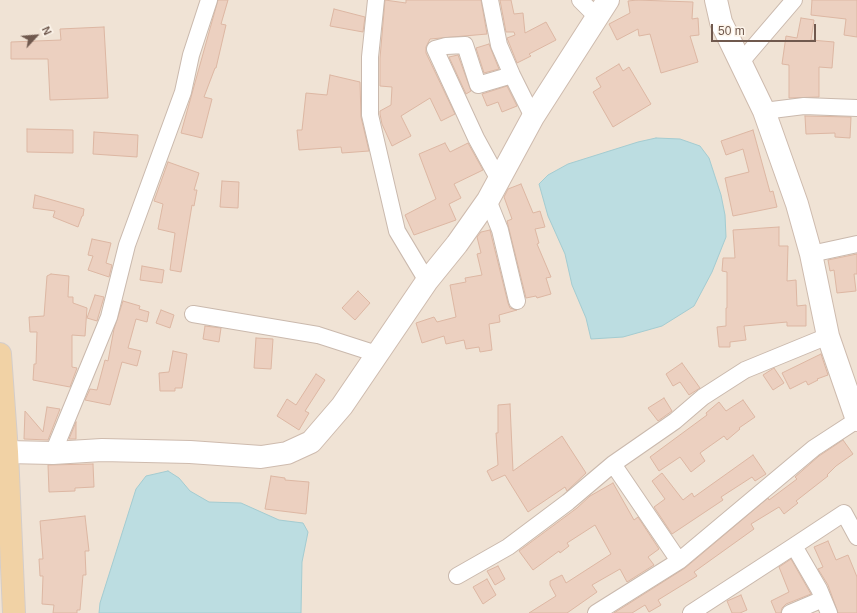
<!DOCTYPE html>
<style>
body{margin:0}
#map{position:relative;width:857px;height:613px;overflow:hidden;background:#faf1e6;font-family:Helvetica,sans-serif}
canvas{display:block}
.north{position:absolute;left:16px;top:16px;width:40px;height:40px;-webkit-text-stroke:3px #fdf5eb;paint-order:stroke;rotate:64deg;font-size:11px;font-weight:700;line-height:16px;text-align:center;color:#70594e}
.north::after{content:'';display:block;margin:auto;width:14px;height:18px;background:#70594e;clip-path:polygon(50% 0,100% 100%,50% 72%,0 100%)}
.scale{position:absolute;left:711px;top:24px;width:105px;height:18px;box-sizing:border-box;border:2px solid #70594e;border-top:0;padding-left:5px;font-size:12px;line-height:14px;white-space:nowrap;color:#70594e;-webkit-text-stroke:3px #fdf5eb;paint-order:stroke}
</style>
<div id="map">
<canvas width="857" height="613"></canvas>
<div class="north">N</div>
<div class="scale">50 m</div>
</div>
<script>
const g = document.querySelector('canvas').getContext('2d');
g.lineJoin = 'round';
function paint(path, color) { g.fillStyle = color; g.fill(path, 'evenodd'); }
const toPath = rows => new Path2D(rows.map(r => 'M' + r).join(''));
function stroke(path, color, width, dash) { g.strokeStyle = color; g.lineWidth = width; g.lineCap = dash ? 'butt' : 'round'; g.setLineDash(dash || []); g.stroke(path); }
const residential = toPath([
 [0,0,857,0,857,613,0,613]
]);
const water = toPath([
 [656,138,680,139,700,146,709,158,721,195,725,215,726,237,712,272,694,306,662,326,623,337,591,339,586,318,572,285,565,254,548,216,539,184,548,175,568,164,638,142,656,138],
 [168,471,179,478,190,491,209,502,241,503,279,520,303,523,308,532,302,562,301,613,99,613,100,603,136,489,146,476,168,471]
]);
const building = toPath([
 [218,0,228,0,221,24,226,25,216,68,215,68,204,97,212,99,202,138,181,133,218,0],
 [385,0,406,3,406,0,481,0,487,34,430,39,426,47,426,53,455,114,441,121,430,98,401,116,411,136,392,146,382,124,380,114,380,111,391,105,392,87,380,86,380,58,385,0],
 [500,0,511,0,514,14,523,13,525,33,546,22,556,40,529,54,531,56,517,63,507,38,515,35,514,32,506,32,500,0],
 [637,0,693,2,692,19,698,18,699,35,690,36,698,62,661,73,650,34,639,36,638,29,617,40,609,24,630,13,628,1,637,0],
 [812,0,857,0,857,37,844,35,846,19,811,15,812,0],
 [334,9,365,17,363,32,330,26,334,9],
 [801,18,814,20,811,40,834,42,832,68,819,67,819,97,789,98,789,65,782,64,786,36,797,38,801,18],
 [104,27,108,98,50,100,48,59,11,59,11,42,61,40,60,29,104,27],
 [489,44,499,69,484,73,476,48,489,44],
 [458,55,471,91,466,94,449,57,458,55],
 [619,64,623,71,629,67,651,104,613,127,593,92,601,87,596,78,619,64],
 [330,75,360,82,361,117,369,151,342,153,341,147,299,150,297,130,302,130,306,93,327,95,330,75],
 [507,86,517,106,502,112,498,102,487,106,482,94,507,86],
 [805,116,851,117,850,138,835,137,835,133,806,134,805,116],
 [27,129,73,130,73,153,27,152,27,129],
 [753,130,770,192,773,191,777,207,733,216,725,178,749,172,743,149,726,155,721,141,753,130],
 [94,132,138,135,137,157,93,154,94,132],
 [445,143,450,152,468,143,483,170,454,184,461,198,449,204,456,220,414,235,405,215,436,199,419,154,445,143],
 [168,162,199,173,194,190,197,190,194,206,192,205,181,272,170,270,175,233,158,229,163,204,154,201,168,162],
 [222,181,239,182,238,208,220,207,222,181],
 [521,184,533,213,540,211,545,227,535,229,539,243,537,244,551,277,546,278,551,294,537,298,536,296,526,298,507,221,512,219,504,197,508,189,521,184],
 [35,195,84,209,83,216,82,216,78,227,53,217,55,211,33,208,35,195],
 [779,227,779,246,788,246,787,281,796,280,797,306,806,305,806,326,787,326,787,322,744,326,746,340,730,342,730,347,719,347,717,327,726,326,726,308,727,308,727,272,722,271,723,258,735,258,733,230,779,227],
 [490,230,508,303,510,308,517,310,499,315,500,322,489,324,492,350,480,352,479,347,466,349,464,340,446,344,444,336,422,343,416,323,434,317,437,322,456,317,450,285,466,282,465,278,482,275,477,254,481,253,477,237,481,232,490,230],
 [92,239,111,243,106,263,112,265,109,277,88,270,93,256,88,255,92,239],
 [857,254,857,274,854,274,856,291,837,293,834,270,830,271,828,260,857,254],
 [142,266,164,270,162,283,140,280,142,266],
 [51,274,69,276,68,297,73,297,73,303,87,308,85,336,72,335,72,367,77,368,70,387,33,380,34,364,36,364,37,332,30,332,29,317,44,316,47,276,51,274],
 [358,291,370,303,355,320,342,308,358,291],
 [95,295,104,297,97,321,87,318,95,295],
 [123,301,140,306,139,309,149,312,147,322,136,319,128,348,141,351,137,366,122,362,110,405,85,400,90,389,97,390,105,360,108,361,114,329,123,301],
 [161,310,174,315,170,328,156,323,161,310],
 [205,326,221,328,219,342,203,339,205,326],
 [256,338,273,339,271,369,254,368,256,338],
 [173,351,187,354,182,388,175,388,175,391,160,391,159,373,169,372,173,351],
 [821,354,828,375,817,379,818,380,808,385,806,381,790,389,782,373,821,354],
 [682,363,700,388,689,395,680,382,673,386,666,374,682,363],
 [774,368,784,383,773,390,763,375,774,368],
 [316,374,325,380,305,411,309,413,299,430,277,416,287,399,296,405,316,374],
 [664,398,672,411,658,421,648,408,664,398],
 [743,400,755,417,739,428,740,429,727,440,724,436,700,453,705,461,691,472,680,457,659,471,650,457,707,415,706,413,719,402,726,411,743,400],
 [510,404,513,471,562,436,586,473,567,491,565,487,528,512,505,475,492,481,487,471,498,465,496,433,498,433,498,405,510,404],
 [47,407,60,409,48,440,24,439,25,411,43,432,47,407],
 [76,422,76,439,69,439,76,422],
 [843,440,853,454,836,466,827,475,828,476,796,501,798,503,784,514,779,507,751,524,754,529,694,572,697,576,658,600,661,605,649,612,645,605,632,613,614,613,685,568,768,498,769,500,797,479,795,477,819,456,843,440],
 [753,455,766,474,755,481,752,477,721,497,723,500,672,534,654,507,665,499,652,481,662,473,683,500,692,493,694,497,753,455],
 [93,464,94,487,75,488,75,491,49,492,48,465,93,464],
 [271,476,285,478,285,480,309,482,306,514,265,509,271,476],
 [613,483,634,520,638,517,659,549,648,557,654,565,627,582,620,569,592,585,597,592,567,613,529,613,556,596,550,585,550,581,562,575,566,583,611,554,595,525,567,543,569,546,560,553,559,551,533,570,519,551,577,508,590,496,613,483],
 [85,516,89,551,85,551,86,575,83,575,80,610,77,610,77,613,53,613,54,605,42,604,43,576,40,576,39,559,43,559,40,521,85,516],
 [828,541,836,560,848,555,857,577,857,613,838,613,828,585,818,569,823,567,814,547,828,541],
 [791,559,811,594,786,604,782,608,781,613,776,613,771,601,789,592,779,567,791,559],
 [498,566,505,579,495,585,487,571,498,566],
 [487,579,496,595,483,604,473,587,487,579],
 [741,595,747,610,740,613,732,613,727,601,741,595]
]);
const street = toPath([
 [376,0,370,57,370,115,397,231,427,281],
 [490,0,499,45,512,75,533,117],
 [580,0,596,16],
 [740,63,794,0],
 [764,111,804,106,857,108],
 [499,180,476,138,435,49,446,46,465,45,478,85,512,75],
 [488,200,500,230,517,301],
 [811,254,857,244],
 [193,314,318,335,377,354],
 [53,453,109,317,127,245,183,92,191,55,209,0],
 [613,464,679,561],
 [457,576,508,547,568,502,613,464,675,421,703,397,745,370,828,336],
 [596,613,679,561,814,448,857,420],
 [691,613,794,546],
 [790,613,823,599],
 [829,613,819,589,794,546,844,513,857,537]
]);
const secondary = toPath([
 [716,0,721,22,764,111,797,204,811,254,828,336,857,420],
 [7,452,53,453,102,450,190,452,261,457,287,453,311,442,342,406,427,281,457,244,488,200,533,117,608,0]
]);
const primary = toPath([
 [0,354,7,452,14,613]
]);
paint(residential, '#f0e3d5');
paint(water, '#bcdde1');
stroke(water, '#a4ccd1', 1);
paint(building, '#ecd0c0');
stroke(building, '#ddb7a3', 1);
stroke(street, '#cab9ad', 18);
stroke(secondary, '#cebbae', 24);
stroke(primary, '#d4cdca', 24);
stroke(street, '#fff', 16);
stroke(secondary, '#fff', 22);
stroke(primary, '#f1d2a5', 22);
</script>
